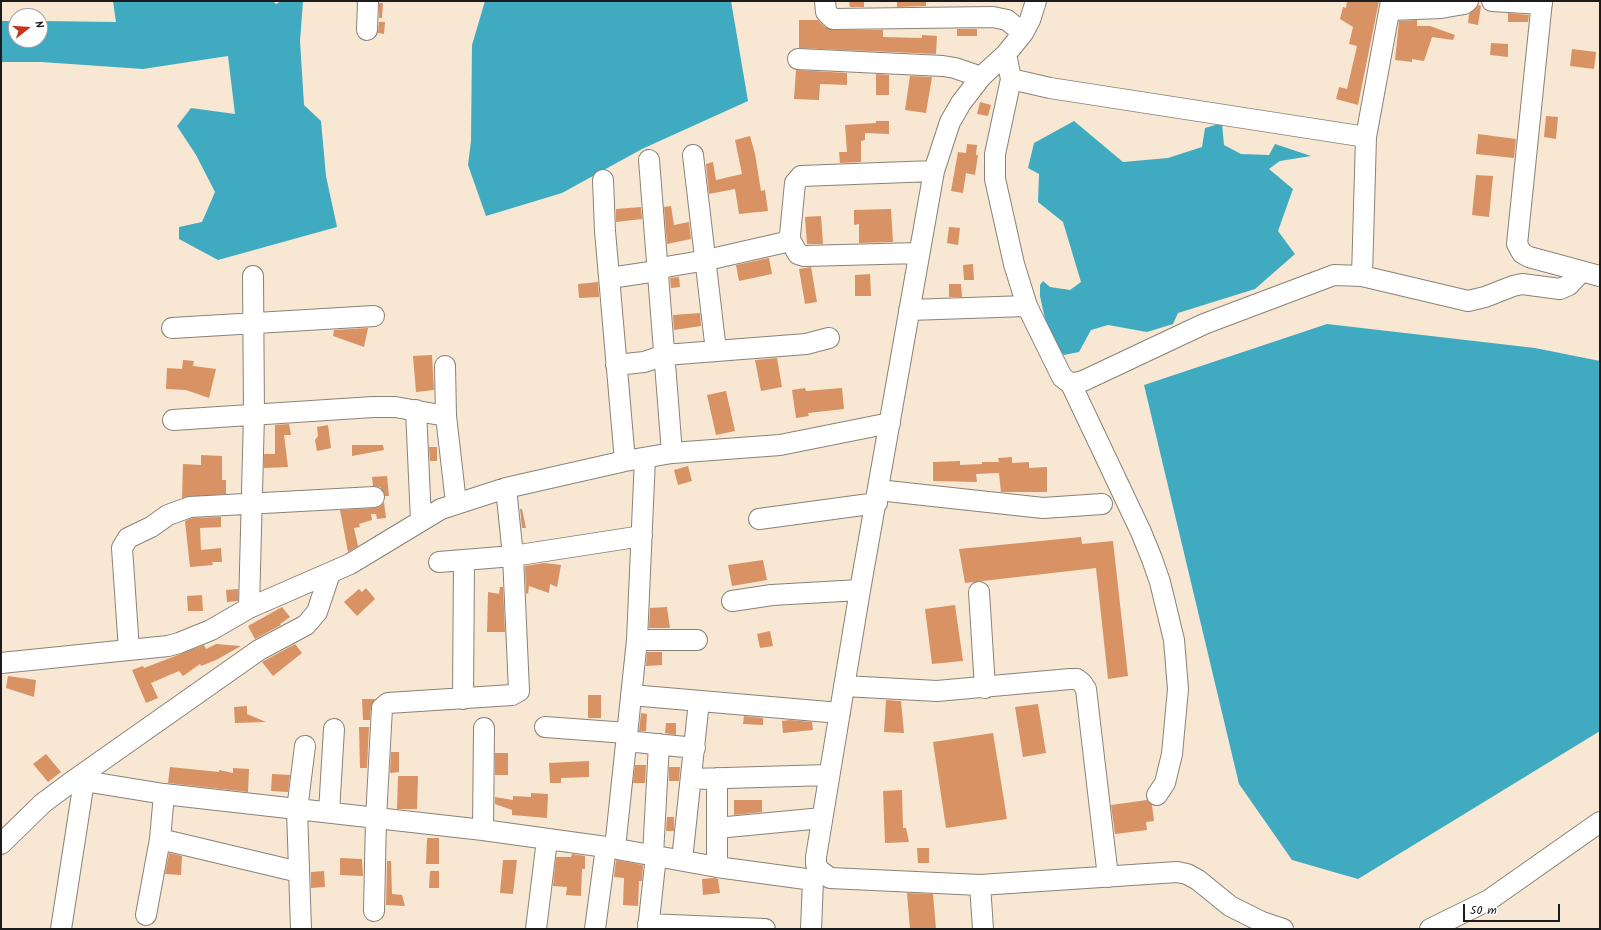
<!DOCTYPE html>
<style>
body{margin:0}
#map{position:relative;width:1601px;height:930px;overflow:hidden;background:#f7e7d3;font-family:Kalam,sans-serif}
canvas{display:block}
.frame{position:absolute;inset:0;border:2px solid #1c1c1c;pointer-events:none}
.north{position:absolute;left:8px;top:8px;width:40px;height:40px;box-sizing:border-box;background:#fff;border:1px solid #a4a4a4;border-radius:50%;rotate:73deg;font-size:11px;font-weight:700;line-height:16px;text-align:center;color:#1c1c1c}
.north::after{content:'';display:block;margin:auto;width:14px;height:18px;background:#c8321e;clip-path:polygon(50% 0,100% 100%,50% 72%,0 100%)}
.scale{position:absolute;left:1463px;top:904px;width:97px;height:18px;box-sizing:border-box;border:2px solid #1c1c1c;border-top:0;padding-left:5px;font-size:12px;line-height:14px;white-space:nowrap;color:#1c1c1c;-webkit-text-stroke:3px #fff;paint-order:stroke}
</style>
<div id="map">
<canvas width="1601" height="930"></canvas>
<div class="frame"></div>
<div class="north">N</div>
<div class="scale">50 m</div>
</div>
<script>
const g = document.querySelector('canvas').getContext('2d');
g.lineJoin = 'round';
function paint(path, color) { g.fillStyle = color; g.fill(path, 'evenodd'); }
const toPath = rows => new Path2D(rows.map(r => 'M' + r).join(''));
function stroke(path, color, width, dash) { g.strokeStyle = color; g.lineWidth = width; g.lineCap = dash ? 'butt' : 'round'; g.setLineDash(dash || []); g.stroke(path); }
const water = toPath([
 [113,1,273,1,276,4,281,1,303,1,300,41,304,105,321,121,326,176,337,227,218,260,179,239,179,227,202,222,215,192,196,155,177,126,191,108,235,114,228,56,143,69,41,62,1,62,1,21,16,21,16,40,40,40,40,21,116,22],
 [485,1,731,1,748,101,642,149,562,193,486,216,468,165,471,141,472,45],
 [1074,121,1123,162,1168,158,1202,147,1205,128,1222,123,1224,145,1241,154,1269,155,1275,144,1311,156,1280,161,1269,169,1293,189,1278,231,1295,254,1255,289,1178,313,1173,324,1147,332,1108,325,1091,330,1079,352,1064,355,1054,345,1047,328,1040,296,1040,285,1043,281,1050,287,1070,290,1081,282,1063,222,1038,202,1039,174,1028,168,1034,143],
 [1327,324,1535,348,1600,361,1600,731,1358,879,1292,860,1239,784,1144,385]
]);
const building = toPath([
 [849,1,864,1,864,7,850,7],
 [897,1,926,1,926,6,897,7],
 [1347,1,1379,1,1358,105,1336,99,1339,87,1347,89,1357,46,1349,44,1353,27,1340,19,1343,7,1346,8],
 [379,3,383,3,382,18,379,18],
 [1479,5,1481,6,1478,25,1468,23,1469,14],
 [1508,13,1529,15,1528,22,1508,22],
 [799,20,818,20,825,27,833,30,883,30,883,37,922,38,922,35,937,36,936,54,799,48],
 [1417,20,1417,26,1430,26,1455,35,1453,40,1432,37,1424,61,1412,59,1412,62,1395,60,1399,21],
 [379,22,385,22,384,34,378,33],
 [957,29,977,29,977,36,957,36],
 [1491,43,1508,44,1508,57,1490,55],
 [1572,49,1596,52,1594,69,1570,66],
 [796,70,847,73,847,85,820,84,819,100,794,99],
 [876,74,889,75,889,95,876,95],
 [910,76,932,77,926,113,905,110],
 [980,102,991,105,988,116,977,114],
 [1546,116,1558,117,1556,139,1544,137],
 [876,121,889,121,889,134,865,133,865,140,861,141,861,162,840,163,839,152,847,152,845,125,876,123],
 [1478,134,1516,139,1514,158,1476,154],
 [750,136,755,154,761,191,765,190,768,211,739,214,735,189,709,194,706,164,713,162,716,180,742,174,735,140],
 [967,144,977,145,976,155,978,155,975,175,966,173,963,193,951,191,958,152,966,153],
 [1476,175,1493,176,1489,217,1472,215],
 [671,206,674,225,689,222,691,239,667,244,664,207],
 [641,207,642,219,616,222,616,209],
 [891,209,893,242,859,243,859,224,854,225,854,210],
 [821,216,823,244,807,244,805,217],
 [949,227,960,228,958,245,947,243],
 [769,258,772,274,739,281,736,265],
 [973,264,974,280,964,280,963,265],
 [811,267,817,302,805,304,799,269],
 [870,274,871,296,855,296,855,275],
 [679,277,680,287,671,288,670,278],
 [598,282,599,297,579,298,578,284],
 [949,284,961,284,962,297,949,297],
 [700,313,701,326,674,330,673,315],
 [368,328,364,347,333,336,334,330],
 [432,355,434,390,416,392,413,356],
 [777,358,782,387,761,391,755,360],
 [183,360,194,361,193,366,216,369,209,398,186,390,166,389,167,368,182,369],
 [805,388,806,391,842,388,844,409,808,413,809,416,796,418,792,390],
 [726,391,735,431,716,435,707,395],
 [289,424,291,435,284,435,288,467,264,468,264,454,275,454,275,425],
 [328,425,331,448,317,451,315,440,318,436,317,427],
 [352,445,383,445,384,450,352,456],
 [429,447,437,447,437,461,430,461],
 [201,455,222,456,222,480,226,480,226,494,182,498,183,464,201,465],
 [1012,457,1012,463,1029,462,1029,468,1047,467,1047,492,1001,492,999,473,976,474,977,482,933,481,933,462,960,461,960,465,982,464,982,462,999,462,998,458],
 [688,466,692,481,678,485,674,470],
 [387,476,389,496,385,496,380,487,373,486,372,477],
 [384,502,386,518,377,519,376,514,371,514,372,520,359,524,360,527,354,528,358,546,348,552,340,510,375,508,381,506],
 [520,509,522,509,526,528,522,528],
 [221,517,221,527,200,528,201,550,221,548,222,562,212,562,213,565,190,567,185,521,192,518],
 [1081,537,1082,544,1113,541,1128,676,1108,679,1096,568,965,583,959,549],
 [763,560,767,580,732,586,728,565],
 [545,563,561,565,557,587,550,584,549,593,529,586,528,594,526,593,525,566],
 [500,587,503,587,505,632,487,632,488,592,499,594],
 [366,588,375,599,357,616,344,602,359,589,362,592],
 [238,589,238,601,227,602,226,590],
 [202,595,203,611,188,611,187,596],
 [955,605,963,661,932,664,925,609],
 [282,607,290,617,280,624,281,625,255,639,248,626],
 [667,607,670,628,649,628,650,608],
 [770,631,773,646,760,648,757,634],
 [216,644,241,646,216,660,201,666,200,664,183,676,179,671,151,683,158,698,146,703,132,670,143,666,144,668,204,645,206,649],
 [295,644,302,653,273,676,262,662],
 [647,652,662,652,662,665,646,666],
 [8,676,36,680,34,697,6,688],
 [588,695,601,695,601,718,588,718],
 [362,699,375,699,371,707,370,720,363,720],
 [886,700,901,701,904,733,884,732],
 [1038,704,1046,753,1023,757,1015,707],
 [247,706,247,714,266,722,235,723,234,707],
 [641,713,647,714,646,731,639,731],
 [744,716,763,718,763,725,743,724],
 [790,720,812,722,813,730,783,733,782,721],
 [666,723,676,723,676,735,665,733],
 [359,727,369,727,367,768,360,768],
 [993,733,1007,819,946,828,933,742],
 [391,752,399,752,399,772,390,773],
 [495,753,508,753,508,775,495,775],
 [46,754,61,772,48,782,33,764],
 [589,761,589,777,561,778,561,783,550,783,549,763],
 [635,765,646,765,645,783,633,783],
 [170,767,219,772,219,770,233,773,233,768,249,769,248,792,168,783],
 [669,767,680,767,679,781,669,781],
 [272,774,290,775,288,792,271,791],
 [398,776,418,776,417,809,397,809],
 [902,790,903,828,906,828,909,842,885,843,883,791],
 [531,793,548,794,547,818,512,815,512,810,495,804,495,797,513,800,513,796,531,797],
 [734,800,762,800,762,812,734,815],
 [1147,800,1152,805,1154,821,1146,822,1147,830,1115,834,1111,805],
 [667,817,674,817,674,831,666,831],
 [427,838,439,838,439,864,426,864],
 [917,848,929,848,929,863,918,863],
 [169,853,182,856,181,875,165,874],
 [572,854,585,856,585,869,582,869,581,896,566,895,567,887,553,886,556,857,571,857],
 [340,858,362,859,363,876,340,875],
 [503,860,517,860,513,894,500,893],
 [616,860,643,865,642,881,639,881,638,906,623,905,624,878,614,877],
 [387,861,391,861,392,894,402,895,405,906,386,905],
 [324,871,325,887,311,888,311,872],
 [430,871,439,871,439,888,429,888],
 [714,878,718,879,720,893,703,895,702,879],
 [907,893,933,894,936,929,910,929]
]);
const minor = toPath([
 [825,1,826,12,833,19,993,17,1007,20,1023,33],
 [1036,1,1030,20,1023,33,1006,54,981,77,961,103,950,122,934,171,860,590,816,857,816,864,819,870,830,878,980,885,1177,872,1187,874,1198,880,1230,906,1262,922,1283,929],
 [1492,1,1542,4],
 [1542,1,1517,244,1522,253,1529,257,1600,276],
 [1390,10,1441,8,1464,4,1468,1],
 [367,30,368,1],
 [1006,54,1011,79,995,154,995,179,1014,264,1027,306,1062,377,1071,384,1083,381,1204,324,1334,275,1362,276,1468,301,1485,297,1513,286,1522,284,1560,289,1569,285,1581,272],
 [798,59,943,66,955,68,981,77],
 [1011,79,1050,88,1366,137],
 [693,155,716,351],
 [649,160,672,453],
 [603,180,605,231,625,461],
 [789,238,798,254,804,256,919,253],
 [1362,276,1366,137,1391,1],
 [610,278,657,271,666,267,707,260,786,242,790,235,795,183,801,176,934,171],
 [909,310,1027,306],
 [172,328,374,316],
 [616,365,644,362,665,355,806,344,829,338],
 [445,366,446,416,456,503],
 [1071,384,1141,532,1152,559,1160,582,1174,640,1178,689,1172,754,1165,783,1157,795],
 [416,410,421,521],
 [173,420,373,407,395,407,446,416],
 [878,490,1043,508,1102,504],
 [759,519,877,503],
 [439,562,513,556,642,536],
 [979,592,985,688],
 [732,601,772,595,860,590],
 [249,608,254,415,253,276],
 [637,640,697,640],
 [129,650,122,548,128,538,151,527,168,515,190,507,374,497],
 [1,663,168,646,179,643,211,630,249,608,350,564,441,509,506,488,625,461,672,453,780,445,890,423],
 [844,686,937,691,1070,679,1077,679,1082,683,1086,689,1108,877],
 [631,695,840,713],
 [463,699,464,560],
 [545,727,627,733],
 [626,741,695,748],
 [717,778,717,867],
 [691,779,829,775],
 [70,783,84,781,164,794,483,830,606,847,717,867,813,880],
 [329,812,334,729],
 [717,828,822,818],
 [483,830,484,728],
 [160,839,299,872],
 [1,844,43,803,70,783,259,650,306,625,317,612,330,573],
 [615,848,637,640,645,458],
 [653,855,659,744],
 [682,860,699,701],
 [980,885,983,929],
 [374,911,376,818,382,708,388,703,512,695,519,691,513,556,506,488],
 [146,915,160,839,164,794],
 [648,924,765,929],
 [61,929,84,781],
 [301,929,297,810,305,746],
 [536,929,547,840],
 [595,929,606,847],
 [648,929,656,856],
 [811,929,813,880,819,870],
 [1430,929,1489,900,1600,822]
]);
paint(water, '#40abc0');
paint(building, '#d99264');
stroke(minor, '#8a8278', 22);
stroke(minor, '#fff', 20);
</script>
